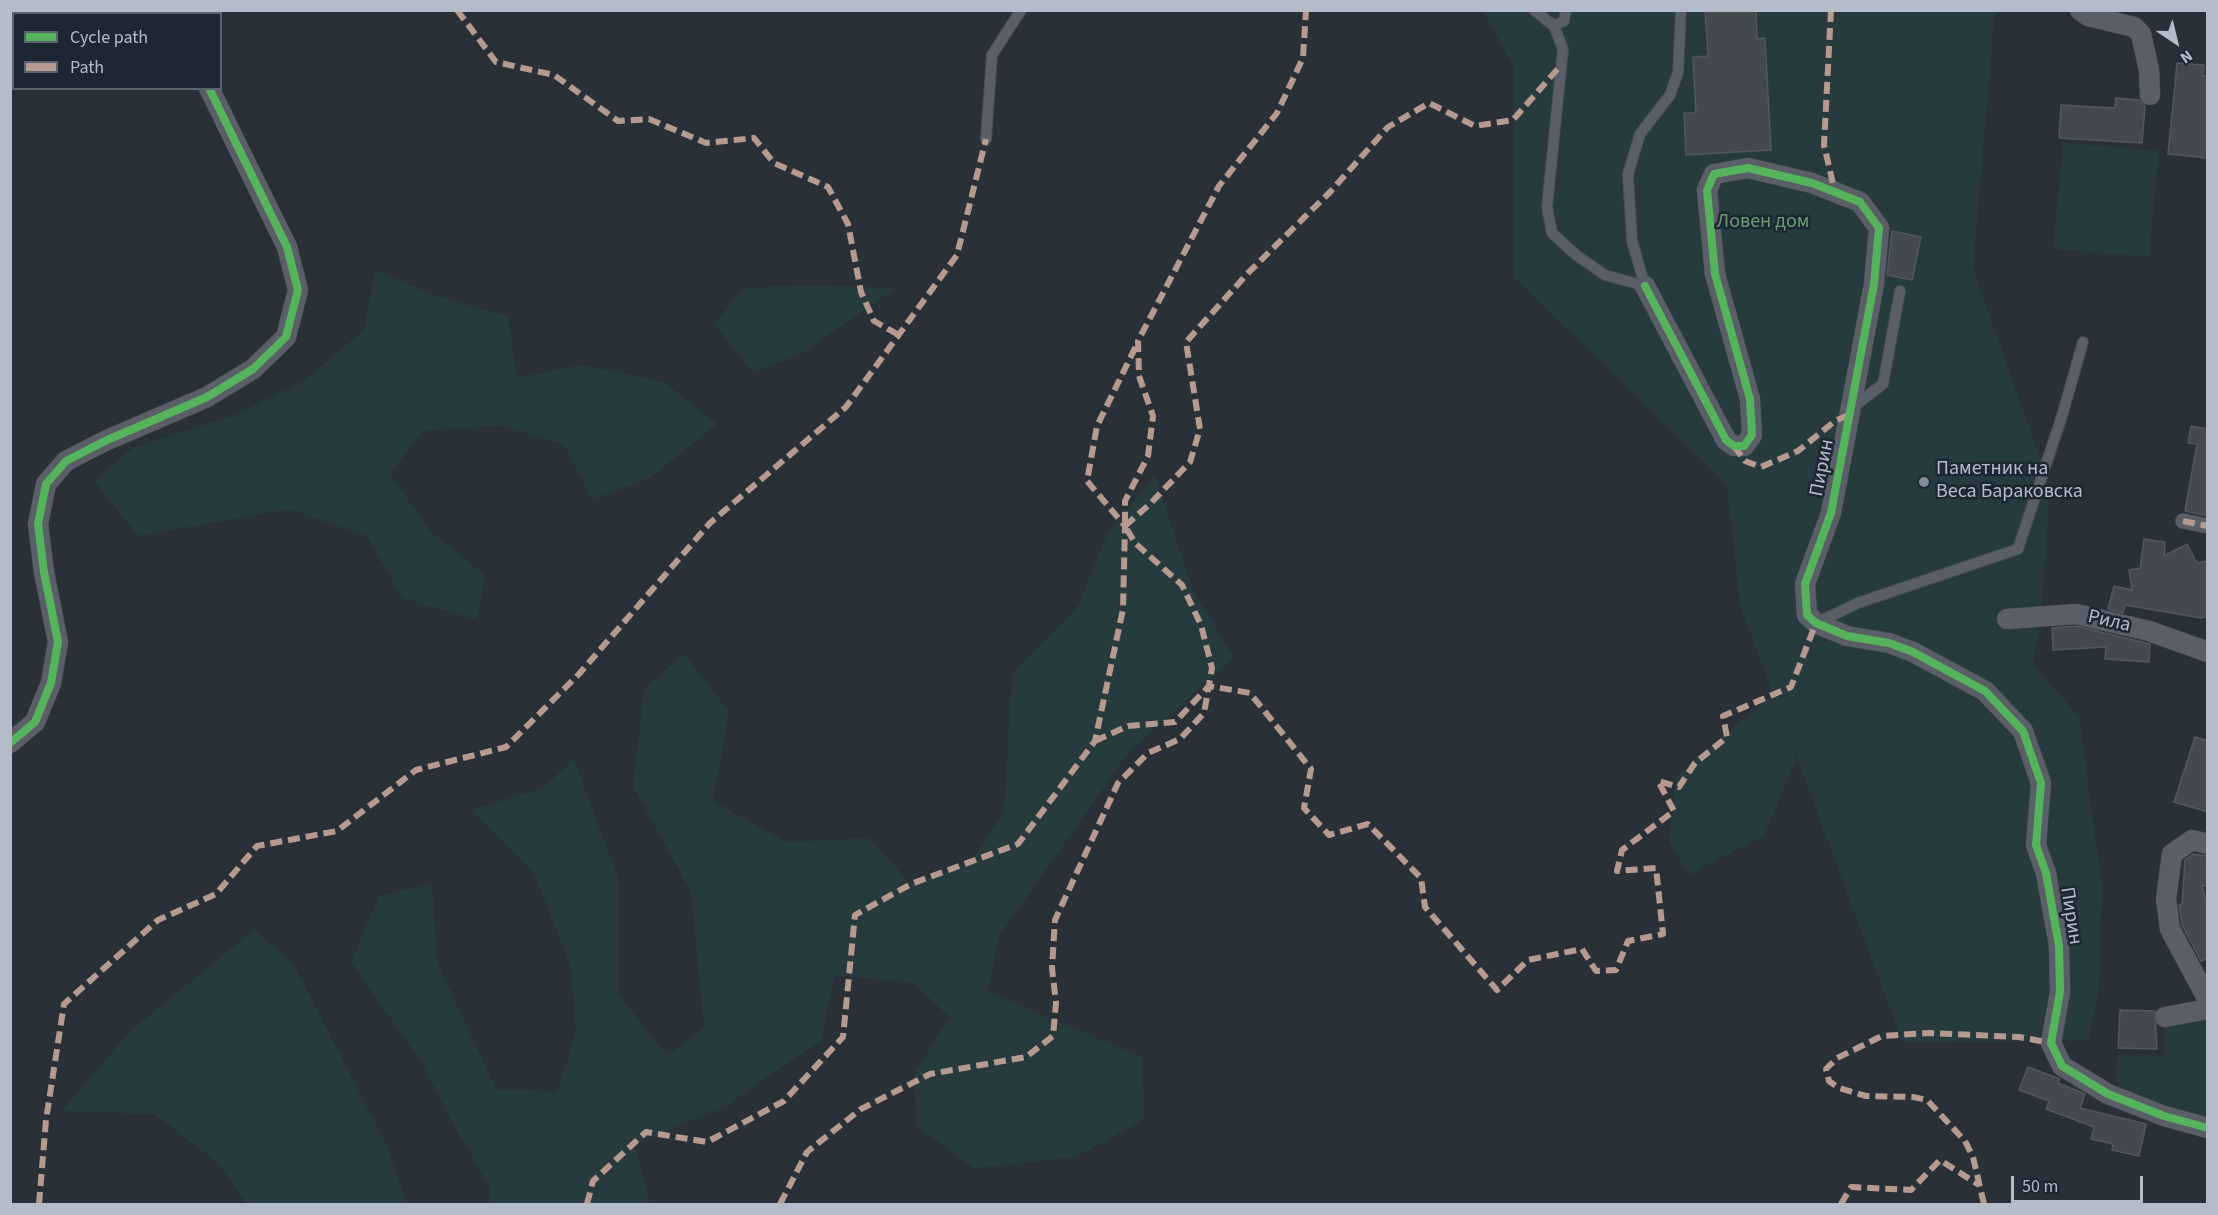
<!DOCTYPE html>
<meta charset="utf-8">
<style>
body{margin:0}
#map{position:relative;width:2218px;height:1215px;overflow:hidden;background:#2a3038;font-family:"Source Sans 3",sans-serif}
canvas{display:block}
.frame{position:absolute;inset:0;border:12px solid #b4bcc9;pointer-events:none}
.legend{position:absolute;left:12px;top:12px;width:210px;height:78px;box-sizing:border-box;background:#1d2633;border:2px solid #59626f;margin:0;padding:8px 10px;list-style:none;font-size:18px;color:#b4bcc9}
.legend li{display:flex;align-items:center;gap:12px;height:30px}
.legend b{width:30px;border:2px solid #59626f}
.north{position:absolute;left:2146px;top:12px;width:60px;height:60px;-webkit-text-stroke:4px #1d2633;paint-order:stroke;rotate:145deg;font-size:16px;font-weight:700;line-height:24px;text-align:center;color:#b4bcc9}
.north::after{content:'';display:block;margin:auto;width:21px;height:27px;background:#b4bcc9;clip-path:polygon(50% 0,100% 100%,50% 72%,0 100%)}
.scale{position:absolute;left:2011px;top:1176px;width:132px;height:27px;box-sizing:border-box;border:3px solid #b4bcc9;border-top:0;padding-left:8px;font-size:18px;line-height:21px;white-space:nowrap;color:#b4bcc9;-webkit-text-stroke:4px #1d2633;paint-order:stroke}
</style>
<div id="map">
<canvas width="2218" height="1215"></canvas>
<div class="frame"></div>
<ul class="legend">
<li><b style="height:8px;background:#56b35d"></b>Cycle path</li>
<li><b style="height:8px;background:#b69a8f"></b>Path</li>
</ul>
<div class="north">N</div>
<div class="scale">50 m</div>
</div>
<script>
const g = document.querySelector('canvas').getContext('2d');
g.lineJoin = 'round';
function paint(path, color) { g.fillStyle = color; g.fill(path, 'evenodd'); }
const toPath = rows => new Path2D(rows.map(r => 'M' + r).join(''));
function stroke(path, color, width, dash) { g.strokeStyle = color; g.lineWidth = width; g.lineCap = dash ? 'butt' : 'round'; g.setLineDash(dash || []); g.stroke(path); }
function drawText(font, color, halo, rows, align = 'center') {
  g.font = font + ' "Source Sans 3",sans-serif'; g.lineWidth = 5; g.setLineDash([]); g.textBaseline = 'middle'; g.strokeStyle = halo; g.fillStyle = color; for (const [text, x, y, turn = 0] of rows) {
    g.save(); g.translate(x, y); g.rotate((+turn || 0) * Math.PI / 180); g.textAlign = isNaN(turn) ? turn : align; if (halo) g.strokeText(text, 0, 0); g.fillText(text, 0, 0); g.restore();
  }
}
const green = toPath([
 [1483,11,1995,11,1973,269,2050,486,2042,608,2033,665,2079,716,2102,885,2099,987,2089,1040,1903,1043,1792,745,1796,760,1764,836,1688,875,1669,842,1677,776,1773,694,1740,606,1727,485,1514,277,1513,66],
 [2063,143,2159,151,2149,257,2053,249],
 [375,270,439,297,508,316,517,378,582,365,664,382,717,424,651,477,592,500,564,445,505,426,423,430,390,474,430,531,485,575,477,620,402,598,367,536,289,509,138,536,94,481,132,448,235,415,304,381,364,330],
 [814,285,896,288,803,353,753,373,715,325,742,288],
 [1155,475,1194,593,1234,657,1128,753,1000,935,987,991,1142,1057,1145,1119,1076,1157,974,1168,916,1126,914,1074,949,1017,913,982,835,976,821,1040,726,1106,634,1145,651,1204,490,1204,489,1186,458,1133,423,1065,351,962,379,896,432,884,437,962,496,1089,557,1092,576,1032,571,968,534,873,471,810,543,788,574,759,619,881,619,995,667,1055,704,1028,691,892,633,786,644,689,684,654,729,711,713,801,786,842,869,838,911,884,971,863,1004,811,1012,674,1078,606,1107,534],
 [254,930,293,963,386,1144,407,1204,247,1204,217,1162,154,1114,62,1111,130,1031],
 [2207,1018,2207,1121,2120,1092,2116,1073,2117,1055,2163,1057,2165,1023]
]);
const building = toPath([
 [1705,10,1756,10,1757,39,1765,38,1771,150,1686,155,1684,113,1696,113,1693,57,1708,56,1705,10],
 [2177,63,2204,65,2203,76,2208,76,2208,158,2168,154,2177,63],
 [2116,98,2139,100,2145,106,2142,143,2059,138,2061,105,2115,108,2116,98],
 [1892,231,1921,237,1912,280,1887,275,1892,231],
 [2191,426,2208,429,2208,516,2185,511,2197,444,2188,443,2191,426],
 [2144,539,2165,542,2164,556,2187,544,2197,563,2208,561,2208,616,2201,618,2125,605,2123,613,2108,609,2114,586,2132,590,2129,570,2140,568,2144,539],
 [2076,626,2150,644,2149,662,2105,659,2106,647,2053,650,2052,628,2076,626],
 [2195,737,2208,741,2208,812,2174,802,2195,737],
 [2193,854,2208,856,2208,886,2202,886,2208,907,2208,958,2201,961,2182,925,2179,905,2182,904,2185,860,2193,854],
 [2120,1010,2155,1011,2157,1049,2118,1048,2120,1010],
 [2028,1067,2060,1079,2058,1083,2085,1094,2080,1108,2146,1124,2139,1156,2112,1150,2113,1144,2091,1139,2094,1127,2046,1109,2049,1101,2019,1090,2028,1067]
]);
const service = toPath([
 [1534,10,1554,26,1563,49,1547,207,1552,233,1576,255,1605,275,1645,286],
 [1554,26,1564,21,1566,10],
 [986,139,992,55,1021,10],
 [1645,286,1632,241,1628,174,1640,134,1670,95,1678,73,1681,10],
 [1852,408,1883,384,1900,291],
 [1816,623,1858,603,2018,549,2062,416,2083,342]
]);
const pedestrian = toPath([
 [2183,521,2208,526]
]);
const minor = toPath([
 [156,10,160,14],
 [2080,10,2088,16,2134,27,2141,34,2149,70,2150,95],
 [1645,286,1726,440,1734,446,1744,446,1752,435,1750,399,1715,274,1707,190,1714,174,1748,168,1812,183,1860,202,1879,228,1874,284,1831,513,1805,584,1807,615,1816,623,1847,636,1889,643,1913,652,1985,691,2023,731,2041,783,2036,845,2046,873,2059,946,2060,992,2051,1043,2062,1066,2108,1094,2164,1116,2208,1128],
 [2007,619,2076,614,2149,631,2208,652],
 [10,743,35,722,51,683,58,642,44,572,38,524,46,484,66,461,105,441,207,397,253,369,286,337,298,290,287,247,209,88],
 [2208,844,2192,840,2172,854,2166,899,2170,929,2208,1000],
 [2165,1017,2208,1009]
]);
const quiet = toPath([
 [457,10,496,62,554,75,618,121,649,119,706,143,754,138,774,163,828,187,848,224,861,292,874,321,899,335],
 [1831,10,1824,145,1835,192],
 [1734,446,1745,461,1761,467,1798,451,1835,421,1851,414],
 [2183,521,2208,526],
 [1125,526,1150,504,1190,462,1200,429,1186,342,1248,273,1330,192,1388,127,1429,103,1475,126,1513,120,1561,65],
 [1095,741,1128,726,1175,722,1209,686,1250,693,1311,769,1304,808,1329,835,1368,824,1421,878,1425,907,1497,990,1528,960,1582,949,1596,971,1616,970,1628,941,1663,934,1656,868,1617,871,1622,850,1674,811,1658,781,1679,787,1695,763,1727,737,1723,716,1791,687,1816,623],
 [39,1204,46,1120,64,1004,158,920,216,894,257,846,337,831,416,770,506,747,579,674,710,523,846,407,957,255,986,139],
 [587,1204,593,1181,646,1132,707,1142,784,1101,843,1037,855,915,911,884,1018,844,1095,741,1123,609,1125,526,1087,481,1097,426,1137,344],
 [780,1204,807,1152,861,1109,930,1074,1026,1057,1053,1036,1056,1003,1052,968,1055,920,1118,783,1148,753,1180,739,1204,713,1212,668,1201,625,1182,585,1135,543,1125,526,1125,501,1148,456,1153,416,1139,376,1138,341,1219,186,1277,113,1303,58,1306,10],
 [1841,1204,1851,1187,1911,1190,1940,1160,1979,1185],
 [1984,1204,1973,1157,1965,1141,1927,1100,1913,1097,1866,1096,1839,1088,1829,1081,1826,1069,1837,1058,1882,1036,1929,1033,2019,1037,2051,1043]
]);
const cycleway = toPath([
 [1645,286,1726,440,1734,446,1744,446,1752,435,1750,399,1715,274,1707,190,1714,174,1748,168,1812,183,1860,202,1879,228,1874,284,1831,513,1805,584,1807,615,1816,623,1847,636,1889,643,1913,652,1985,691,2023,731,2041,783,2036,845,2046,873,2059,946,2060,992,2051,1043,2062,1066,2108,1094,2164,1116,2208,1128],
 [10,743,35,722,51,683,58,642,44,572,38,524,46,484,66,461,105,441,207,397,253,369,286,337,298,290,287,247,209,88]
]);
const markers = [
 [1924,482,6,"#848b96"]
];
const parkNames = [
 ["Ловен дом",1763,223]
];
const streetNames = [
 ["Пирин",1823,468,-79],
 ["Рила",2109,622,13],
 ["Пирин",2070,916,81]
];
const poiNames = [
 ["Паметник на",1936,470],
 ["Веса Бараковска",1936,493]
];
paint(green, '#273a3e');
paint(building, '#444950');
stroke(building, '#52575f', 1.5);
stroke(service, '#484c53', 12);
stroke(pedestrian, '#484c53', 16);
stroke(minor, '#484c53', 21);
stroke(service, '#5a5e66', 10);
stroke(pedestrian, '#5a5e66', 15);
stroke(minor, '#5a5e66', 20);
stroke(quiet, '#b69a8f', 6, [12, 6]);
stroke(cycleway, '#56b35d', 8);
for (const [x, y, r, color] of markers) { const dot = new Path2D(); dot.arc(x, y, r, 0, 2 * Math.PI); g.fillStyle = color; g.fill(dot); stroke(dot, '#1d2633', 2); }
drawText('20px', '#6b9a76', '#1d2633', parkNames);
drawText('20px', '#b4bcc9', '#1d2633', streetNames);
drawText('20px', '#b4bcc9', '#1d2633', poiNames, 'left');
</script>
